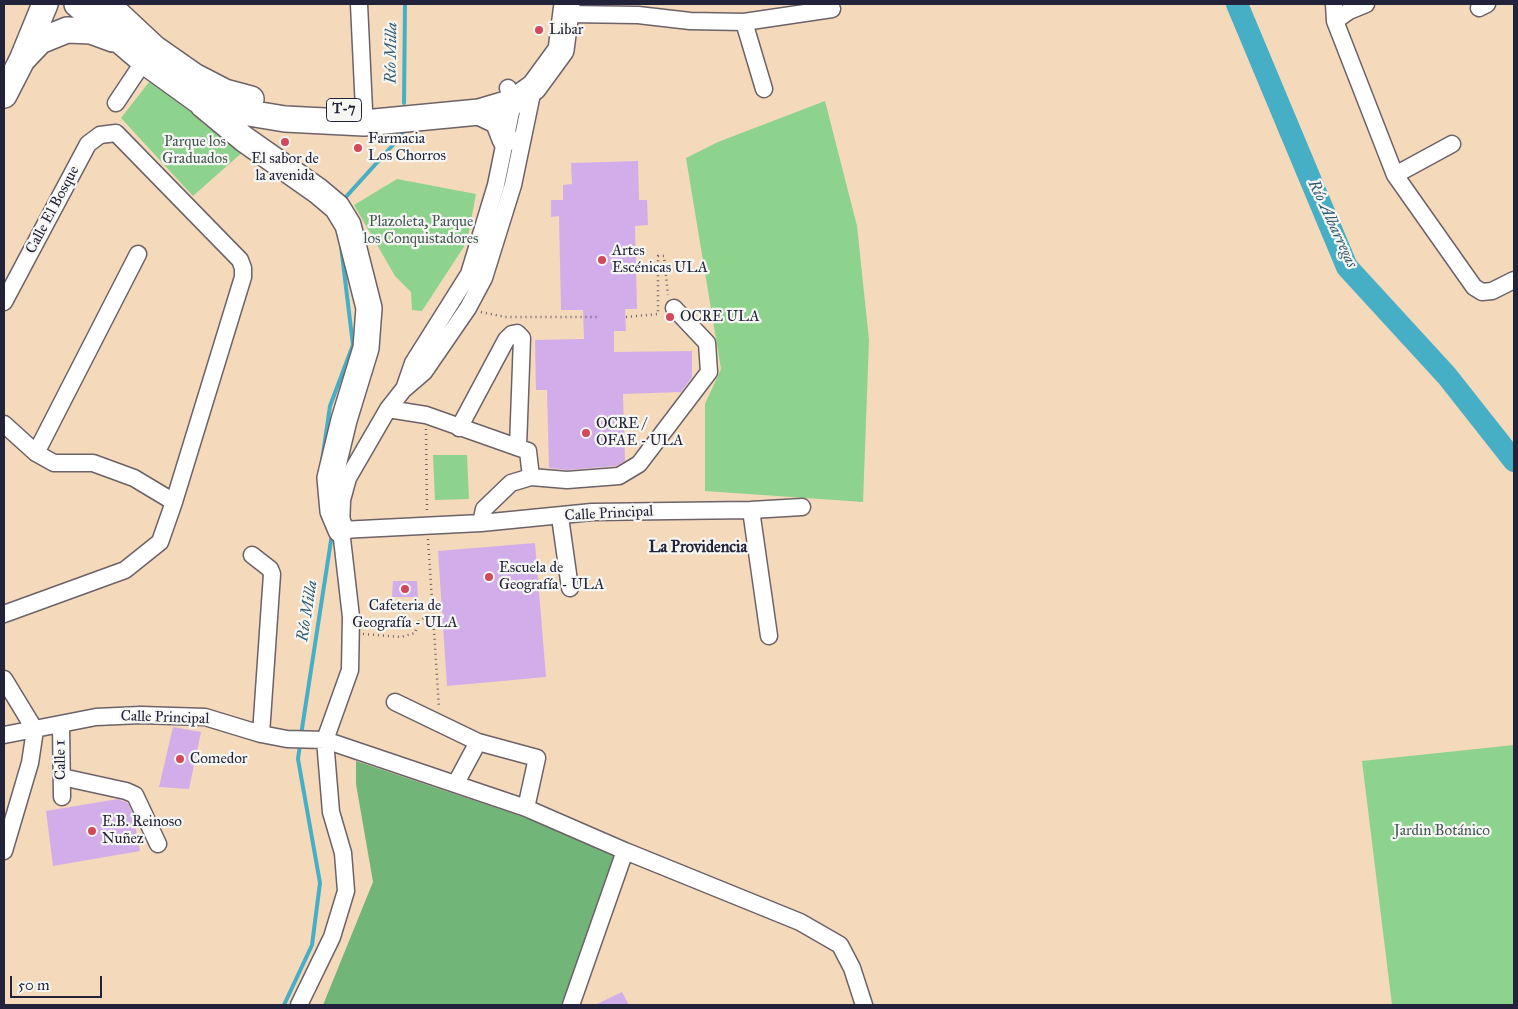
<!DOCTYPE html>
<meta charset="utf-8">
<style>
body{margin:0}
#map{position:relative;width:1518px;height:1009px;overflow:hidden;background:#f4d9bb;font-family:"IM FELL Great Primer",serif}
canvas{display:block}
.frame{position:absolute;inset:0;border:5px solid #22223b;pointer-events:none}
.scale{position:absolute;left:10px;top:976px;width:92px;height:22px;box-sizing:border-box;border:2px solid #22223b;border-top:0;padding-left:6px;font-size:15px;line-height:18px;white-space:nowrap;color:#22223b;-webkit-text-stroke:4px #f6f6f2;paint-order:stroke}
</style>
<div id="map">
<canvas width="1518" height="1009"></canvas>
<div class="frame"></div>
<div class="scale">50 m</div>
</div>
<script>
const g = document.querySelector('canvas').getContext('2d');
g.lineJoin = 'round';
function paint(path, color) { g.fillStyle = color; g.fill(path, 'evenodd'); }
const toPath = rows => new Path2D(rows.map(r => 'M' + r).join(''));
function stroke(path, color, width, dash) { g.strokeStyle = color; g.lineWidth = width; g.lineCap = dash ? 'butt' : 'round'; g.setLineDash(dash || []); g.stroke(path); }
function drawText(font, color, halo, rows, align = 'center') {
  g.font = font + ' "IM FELL Great Primer",serif'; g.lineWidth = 4.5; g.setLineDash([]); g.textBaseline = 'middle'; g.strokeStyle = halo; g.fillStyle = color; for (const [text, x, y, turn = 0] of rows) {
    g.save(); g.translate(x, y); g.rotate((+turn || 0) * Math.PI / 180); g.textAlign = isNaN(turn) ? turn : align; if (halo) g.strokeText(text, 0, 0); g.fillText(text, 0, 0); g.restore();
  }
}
const green = toPath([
 [153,77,193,114,253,143,193,196,121,118],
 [825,101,857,226,869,340,863,502,705,491,705,404,721,369,686,158,718,142],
 [397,179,476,194,467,242,422,311,412,310,411,292,395,276,354,205],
 [433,455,467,455,469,499,435,500],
 [1514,745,1514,1005,1392,1005,1362,761]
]);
const forest = toPath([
 [356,761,625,851,571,1005,323,1005,373,882,356,784]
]);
const stream = toPath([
 [404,103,405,4],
 [344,199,402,135,405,127],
 [321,468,330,406,353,345,341,246],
 [301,735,332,534],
 [284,1005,312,945,320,883,298,759,300,744]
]);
const river = toPath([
 [1237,4,1347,267,1447,376,1514,461]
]);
const building = toPath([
 [638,161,639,200,647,200,648,225,635,226,637,309,625,309,626,331,614,331,614,352,692,351,692,377,681,392,623,394,625,461,616,466,567,470,549,468,547,390,536,390,535,340,584,339,583,310,561,310,559,216,551,217,551,200,563,200,563,185,572,184,571,163],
 [535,543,546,677,447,686,438,551],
 [393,581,417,581,418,597,392,597],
 [173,727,201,732,189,789,159,787],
 [118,799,128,803,133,814,140,851,53,866,46,811],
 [622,992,629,1005,595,1005]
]);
const path = toPath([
 [481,312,505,317,600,317],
 [626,317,658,314,658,256,664,256,668,295],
 [426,429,427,513],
 [428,539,439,708],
 [363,634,401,637,415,633,419,620,433,615]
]);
const minor = toPath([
 [359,4,364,110],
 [1334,4,1335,21,1395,175,1474,287,1482,292,1492,291,1514,280],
 [1479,8,1487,4],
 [567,14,638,15,690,21,744,22,832,9],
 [1335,21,1349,11,1366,4],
 [744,22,764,89],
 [116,103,144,61],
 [1395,175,1452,144],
 [4,302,88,144,100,135,116,133,240,260,243,268,243,277,174,502,160,542,125,570,4,614],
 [404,389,413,363,469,274,496,185,513,102,508,88],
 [388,409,426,415,528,451,531,477],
 [4,424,36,453,54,463,93,463,134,478,174,502],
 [459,428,506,340,512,334,517,333,522,338,518,447],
 [36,453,138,254],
 [751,510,802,507],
 [560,517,570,588],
 [481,523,484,509,511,483,531,477,567,480,619,476,639,464,709,372,707,343,674,308],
 [341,530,481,523,592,512,751,510,769,636],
 [252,555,270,569,272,574,261,734],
 [4,679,35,730,30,763,4,851],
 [395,702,478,742],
 [61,724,62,797],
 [4,735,96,717,141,715,205,717,261,734,287,739,325,740,526,808,625,851,800,922,840,945,852,968,864,1005],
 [62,777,126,791,135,795,158,844],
 [456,783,478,742,537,758,526,808],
 [299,1005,332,937,346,891,343,853,331,812,325,740,350,670,351,617,341,530,342,500,348,478,388,409,403,390,424,372,468,308,484,278,513,185,534,84],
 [571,1005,625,851]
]);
const highway = toPath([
 [77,4,144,61,198,100,218,108,285,119,364,123,479,112,513,102,534,87,561,50,567,4],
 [107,4,154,48,194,76,225,92,251,99],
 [22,60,40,41,67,30,91,31,113,39],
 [4,95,22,60,45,4],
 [203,105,244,139,318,191,337,207,348,225,369,308,366,348,344,420,330,478,333,511,341,530],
 [479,112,498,121,505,139]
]);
const markers = [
 [539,30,5,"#d1495b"],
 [285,142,5,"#d1495b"],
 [358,148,5,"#d1495b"],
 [602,260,5,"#d1495b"],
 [670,317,5,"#d1495b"],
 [586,433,5,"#d1495b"],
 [489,577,5,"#d1495b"],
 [405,589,5,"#d1495b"],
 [180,759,5,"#d1495b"],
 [92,831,5,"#d1495b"]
];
const shields = [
 [344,110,35]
];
const shieldNames = [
 ["T-7",344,110]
];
const poiNames = [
 ["Libar",549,30],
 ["Farmacia",368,139],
 ["Los Chorros",368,156],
 ["El sabor de",285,159,"center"],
 ["la avenida",285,176,"center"],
 ["Artes",612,251],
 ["Escénicas ULA",612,268],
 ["OCRE ULA",680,317],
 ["OCRE /",596,424],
 ["OFAE - ULA",596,441],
 ["Escuela de",499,568],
 ["Geografía - ULA",499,585],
 ["Cafeteria de",405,606,"center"],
 ["Geografía - ULA",405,623,"center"],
 ["Comedor",190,759],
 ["E.B. Reinoso",102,822],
 ["Nuñez",102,839]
];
const parkNames = [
 ["Parque los",195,142],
 ["Graduados",195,159],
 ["Plazoleta, Parque",421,222],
 ["los Conquistadores",421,239],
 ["Jardin Botánico",1442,831]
];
const streetNames = [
 ["Calle El Bosque",53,210,-62],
 ["Calle Principal",609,514,-3],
 ["Calle Principal",165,718,2],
 ["Calle 1",61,760,-91]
];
const waterNames = [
 ["Río Milla",392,53,-89],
 ["Río Albarregas",1332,224,65],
 ["Río Milla",308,611,-81]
];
const neighbourhoodNames = [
 ["La Providencia",698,548]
];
paint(green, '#8dd38d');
paint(forest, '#72b578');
stroke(stream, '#46afc5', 4);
stroke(river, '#46afc5', 22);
paint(building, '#d1aeea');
stroke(minor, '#6c6268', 19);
stroke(highway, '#6c6268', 28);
stroke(path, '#6c6268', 2.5, [1, 4]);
stroke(minor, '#fff', 16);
stroke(highway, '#fff', 25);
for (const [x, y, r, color] of markers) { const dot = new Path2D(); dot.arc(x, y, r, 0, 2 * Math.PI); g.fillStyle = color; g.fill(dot); stroke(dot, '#f6f6f2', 2); }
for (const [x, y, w] of shields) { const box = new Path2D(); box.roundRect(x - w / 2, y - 11.5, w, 23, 4); g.fillStyle = '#f6f6f2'; g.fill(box); stroke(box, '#22223b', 1); }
drawText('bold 14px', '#22223b', null, shieldNames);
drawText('15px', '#22223b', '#f6f6f2', poiNames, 'left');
drawText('15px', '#425754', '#f6f6f2', parkNames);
drawText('15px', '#22223b', '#f6f6f2', streetNames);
drawText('italic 16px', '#305a72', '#f6f6f2', waterNames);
drawText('bold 16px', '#22223b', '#f6f6f2', neighbourhoodNames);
</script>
